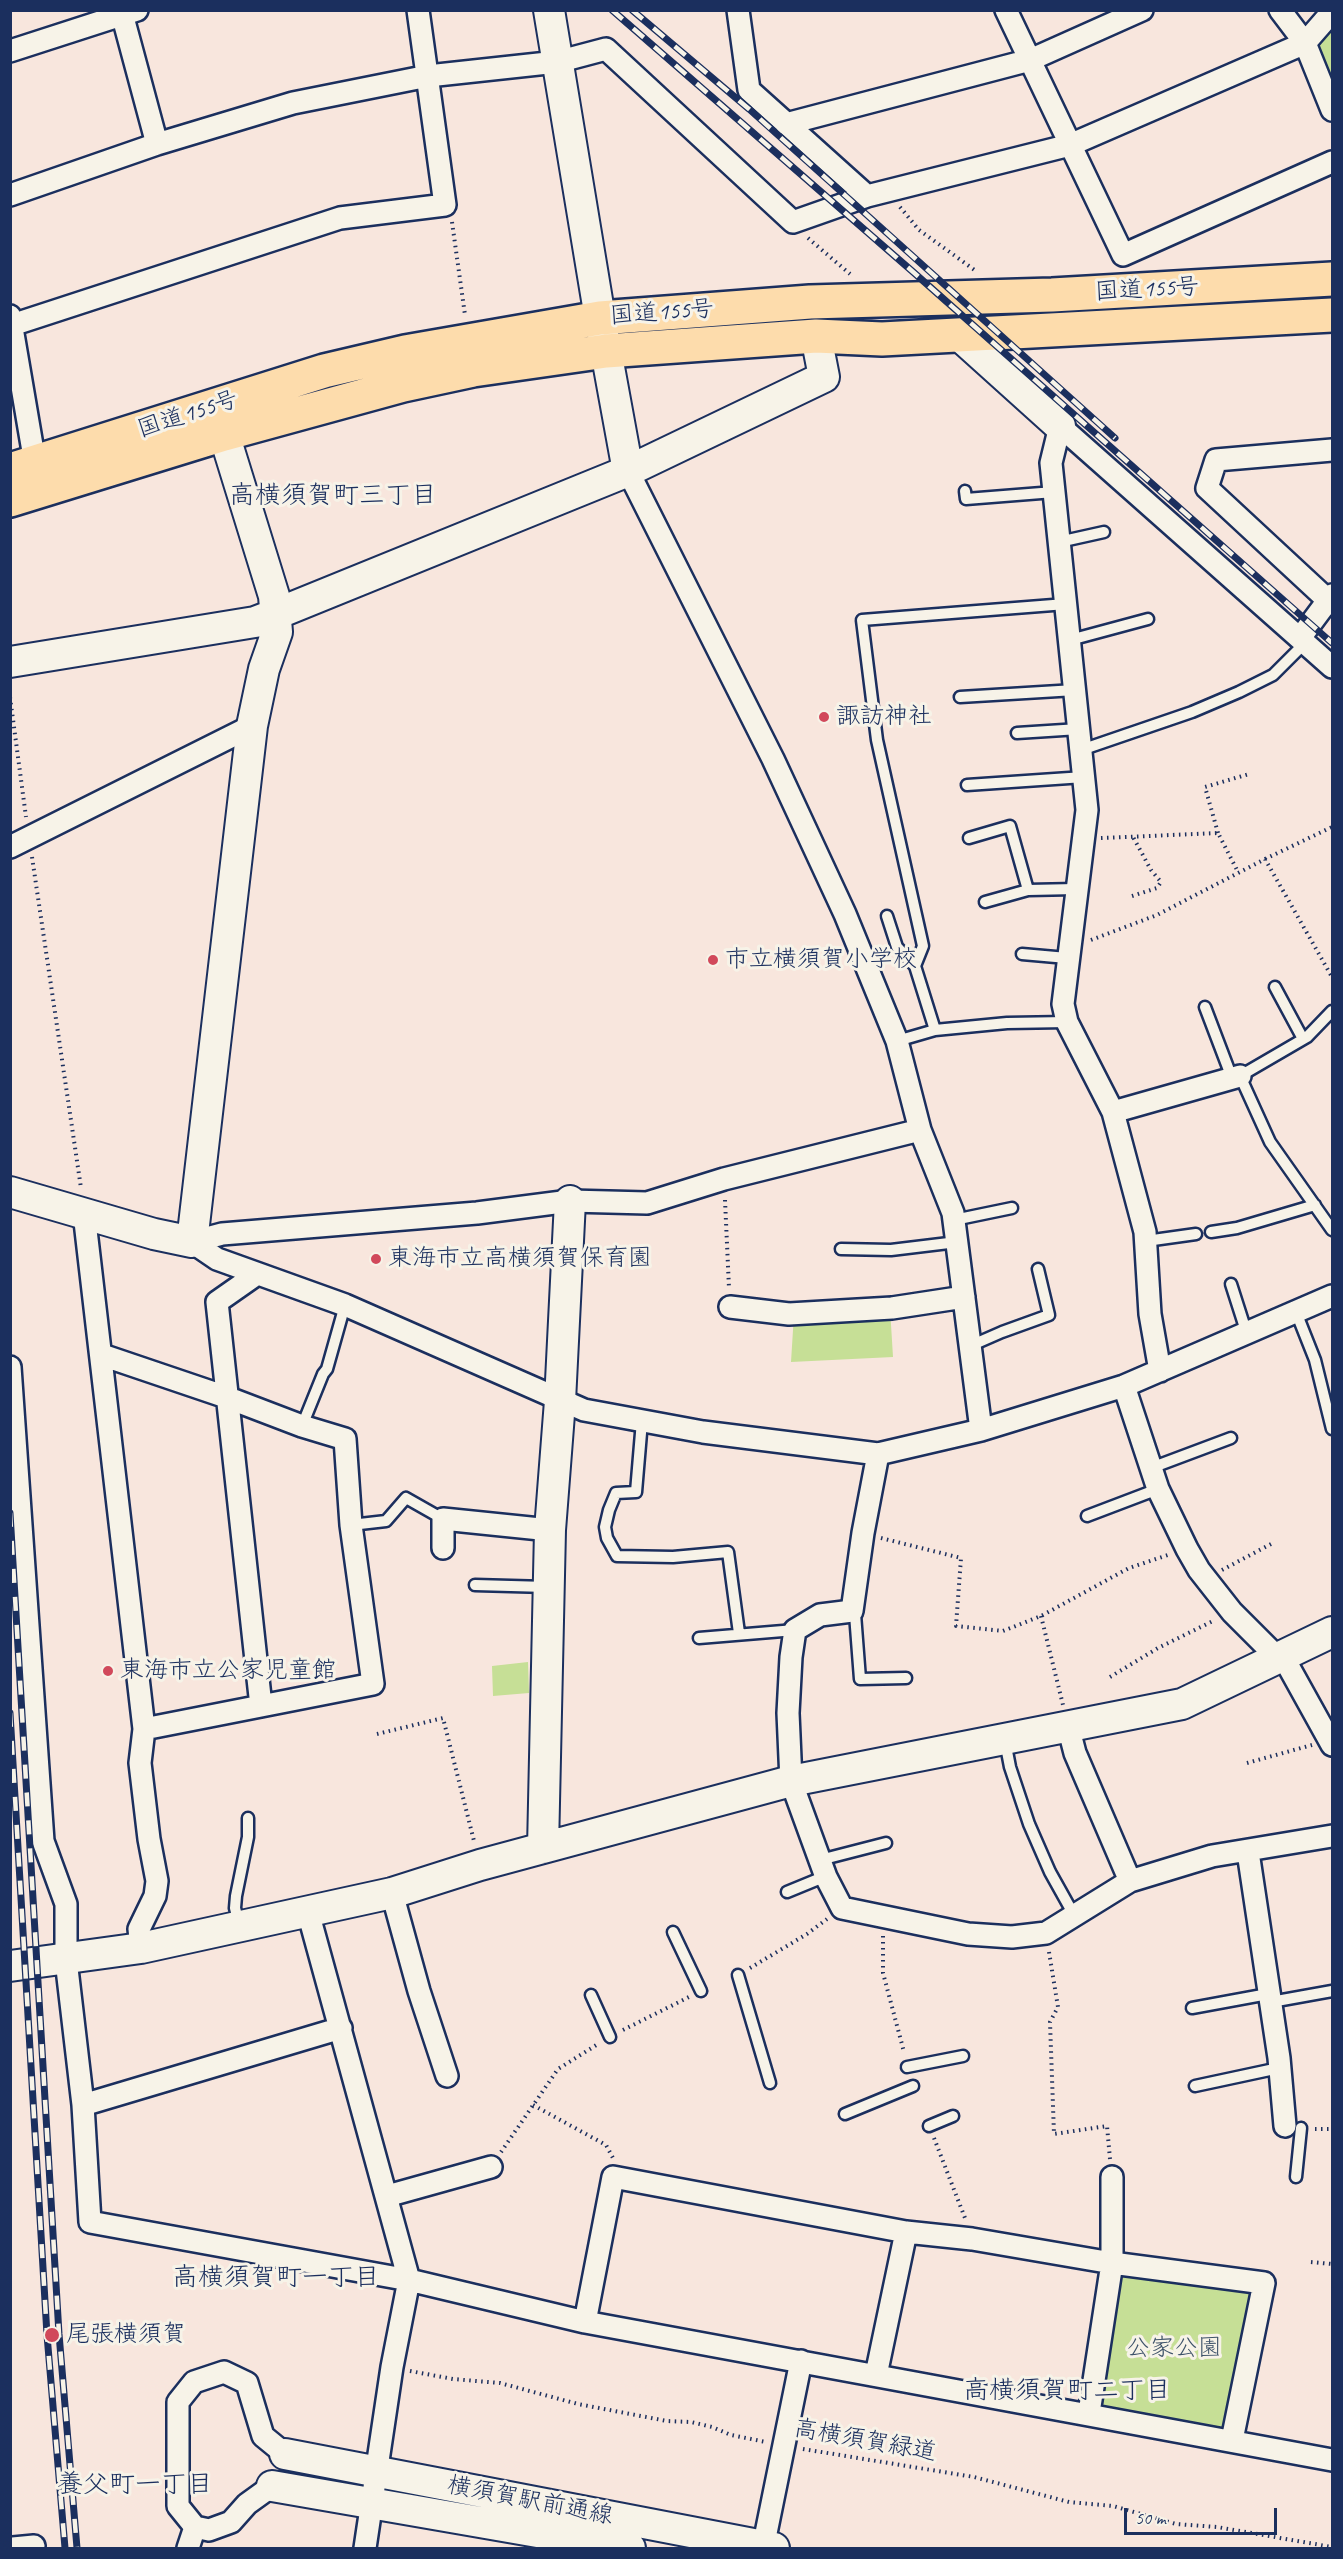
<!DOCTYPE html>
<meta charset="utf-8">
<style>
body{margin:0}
#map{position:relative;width:1343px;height:2559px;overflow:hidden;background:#f8e6dd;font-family:Caveat,sans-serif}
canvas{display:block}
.frame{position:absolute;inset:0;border:12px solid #1b2f5e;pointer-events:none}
.scale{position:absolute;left:1124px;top:2508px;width:153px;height:27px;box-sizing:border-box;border:3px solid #1b2f5e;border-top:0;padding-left:8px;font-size:18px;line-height:21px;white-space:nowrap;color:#1b2f5e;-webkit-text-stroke:4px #f7f3e8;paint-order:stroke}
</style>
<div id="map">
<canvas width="1343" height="2559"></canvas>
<div class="frame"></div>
<div class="scale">50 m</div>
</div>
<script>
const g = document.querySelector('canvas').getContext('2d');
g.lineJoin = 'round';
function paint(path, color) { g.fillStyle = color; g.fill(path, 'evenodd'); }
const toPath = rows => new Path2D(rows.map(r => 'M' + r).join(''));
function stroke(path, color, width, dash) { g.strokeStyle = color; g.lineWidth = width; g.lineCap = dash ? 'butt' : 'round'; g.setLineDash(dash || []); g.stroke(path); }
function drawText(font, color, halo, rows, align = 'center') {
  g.font = font + ' Caveat,"Klee One",sans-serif'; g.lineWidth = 6; g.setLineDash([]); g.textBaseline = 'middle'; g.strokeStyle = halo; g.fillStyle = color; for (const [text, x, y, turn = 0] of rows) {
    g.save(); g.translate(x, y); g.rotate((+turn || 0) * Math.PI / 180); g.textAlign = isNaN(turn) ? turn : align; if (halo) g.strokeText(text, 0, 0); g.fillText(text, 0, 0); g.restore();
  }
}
const green = toPath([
 [1332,28,1332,88,1315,56,1318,43],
 [890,1308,893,1357,791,1362,794,1314],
 [528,1662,529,1693,493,1696,492,1666],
 [1129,2272,1247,2289,1252,2297,1227,2426,1219,2431,1101,2408,1095,2401,1120,2278]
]);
const path = toPath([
 [900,207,919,230,976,271],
 [452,222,465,315],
 [808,238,850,274],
 [10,697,26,817],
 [1218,833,1205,787,1249,774],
 [1101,838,1218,833,1238,872],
 [32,857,81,1188],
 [1265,859,1332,827],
 [1132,896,1157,888,1161,882,1151,870,1133,837],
 [1091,940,1157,915,1265,859,1332,977],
 [725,1200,729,1288],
 [881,1538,961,1558,956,1626,1003,1631,1041,1616,1129,1568,1168,1555],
 [1222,1570,1271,1544],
 [1041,1616,1063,1705],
 [1110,1677,1158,1648,1215,1620],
 [377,1734,443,1718,474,1841],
 [1247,1763,1312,1745],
 [883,1936,883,1973,904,2052],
 [1049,1952,1058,2007,1050,2022,1054,2134,1107,2126,1110,2159],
 [750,1968,807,1934,827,1919],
 [623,2030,689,1997],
 [533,2105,606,2145,613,2158],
 [1315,2129,1332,2129],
 [934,2138,965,2218],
 [501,2152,558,2069,598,2044],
 [1311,2262,1332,2264],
 [410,2371,453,2379,500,2383,578,2404,667,2421,691,2422,712,2427,731,2435,766,2442],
 [803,2449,974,2477,1069,2502,1113,2506,1176,2524,1217,2527,1332,2547]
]);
const lane = toPath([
 [965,491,966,499,1054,492],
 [1059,542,1104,532],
 [1070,640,1148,619],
 [960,697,1075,690],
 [1017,733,1079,729],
 [1081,750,1192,712,1239,692,1273,675,1305,643],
 [967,785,1084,777],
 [969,838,1010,826,1028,890],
 [985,902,1028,890,1076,889],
 [887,916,897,947,915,966,935,1030],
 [1022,954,1067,958],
 [915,966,923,946,877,740,862,620,1066,604],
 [1275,987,1303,1039],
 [1205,1007,1232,1078],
 [1332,1011,1307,1037,1240,1076,1270,1142,1332,1230],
 [897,1041,935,1030,1007,1023,1067,1022],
 [954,1220,1012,1208],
 [1211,1232,1237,1228,1315,1205],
 [1146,1241,1196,1234],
 [841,1249,891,1250,957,1242],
 [1231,1284,1247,1334],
 [1296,1312,1315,1360,1332,1429],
 [970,1346,1002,1332,1049,1315,1038,1269],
 [642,1421,636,1492,616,1493,609,1510,605,1527,607,1538,617,1556,673,1557,728,1552,739,1633],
 [302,1426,323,1374,327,1369,345,1305],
 [1151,1468,1231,1438],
 [1087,1516,1158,1489],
 [351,1525,386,1521,406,1498,443,1519],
 [475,1585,547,1587],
 [852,1611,855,1614,860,1679,906,1678],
 [699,1638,795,1630],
 [1005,1741,1010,1767,1029,1824,1050,1872,1074,1915],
 [820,1860,886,1843],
 [787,1892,826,1876],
 [239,1924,235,1908,236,1896,248,1837,248,1818],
 [673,1932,701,1991],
 [738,1975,770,2083],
 [591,1995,610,2037],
 [1271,2002,1332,1991],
 [1192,2008,1268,1994],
 [907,2067,963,2056],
 [1195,2086,1279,2068],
 [845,2114,913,2086],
 [929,2126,953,2116],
 [1296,2177,1301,2128]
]);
const street = toPath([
 [121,10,157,144],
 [738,10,749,90,867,196,1070,145,1305,43,1332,12],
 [1006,10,1123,255,1332,162],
 [1280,10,1305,43,1332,110],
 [10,51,137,10],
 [786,124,1030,60,1142,10],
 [10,195,157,144,293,103,428,76,557,62,606,49,793,222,867,196],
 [10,316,35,463],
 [12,325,340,218,445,205,418,10],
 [1332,450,1216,460,1207,488,1332,604],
 [628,471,773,759,845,914,897,1041,920,1130,953,1213,981,1430],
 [1300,638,1332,595],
 [10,847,252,726],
 [1113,1112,1240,1076],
 [84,1213,144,1729,140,1763,149,1839,157,1881,155,1896,139,1929,141,1948],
 [192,1242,217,1259,345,1305,584,1410,703,1432,878,1454,981,1430,1124,1386,1332,1296],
 [192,1242,222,1234,477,1213,570,1201,647,1203,724,1179,920,1130],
 [257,1274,217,1302,261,1706],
 [730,1307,789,1314,892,1308,964,1297],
 [102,1355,226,1397,302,1426,345,1439,351,1525,373,1684,144,1729],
 [10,1367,43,1841,66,1904,66,1960,83,2105,90,2222,409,2280,585,2322,1332,2460],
 [1160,1371,1150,1314,1145,1232,1113,1112,1067,1022,1063,1004,1087,810,1051,463,1060,426,1332,667],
 [1124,1386,1158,1489,1187,1549,1199,1570,1232,1612,1279,1659,1286,1662,1332,1745],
 [878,1454,863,1533,852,1611,820,1615,795,1630,791,1657,788,1713,791,1781,826,1877,842,1908,968,1934,1012,1937,1046,1933,1130,1881,1212,1856,1332,1836],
 [443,1548,443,1519,550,1530],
 [1068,1726,1075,1753,1130,1881],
 [1248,1852,1279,2058,1285,2126],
 [392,1893,419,1991,447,2076],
 [308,1912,409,2280,392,2367,365,2548],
 [83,2105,341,2028],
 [387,2196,491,2167],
 [585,2322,613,2177,906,2232,972,2239,1112,2263,1264,2283,1232,2440],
 [876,2375,906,2232],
 [1089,2413,1112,2263,1112,2177],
 [272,2486,247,2504,231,2522,209,2530,195,2527,178,2506,178,2402,194,2382,224,2372,247,2383,263,2436,285,2454],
 [13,2548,34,2546],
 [188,2548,195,2527],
 [763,2548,801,2361]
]);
const secondary = toPath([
 [549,10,600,318,628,471],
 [959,335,1060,426],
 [10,662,255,622,276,614,628,471,824,377,816,336],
 [10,1192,154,1234,192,1242,252,726,264,669,277,632,274,596,224,434],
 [543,1848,550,1530,560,1401,570,1201],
 [10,1966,141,1948,392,1893,480,1865,791,1781,1182,1704,1332,1632],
 [285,2454,774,2548],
 [272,2486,630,2548]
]);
const highway = toPath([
 [10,470,324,371,405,352,600,318,810,302,1052,295,1332,279],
 [10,500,224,434,403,385,473,370,606,351,816,336,882,339,1332,315]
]);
const rail = toPath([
 [612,10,912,271,1332,643],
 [632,10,749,109,1115,438],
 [10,1513,59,2334,77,2548],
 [10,1713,47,2335,65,2548]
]);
const markers = [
 [824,717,6,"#d1495b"],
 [713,960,6,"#d1495b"],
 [376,1259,6,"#d1495b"],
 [108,1671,6,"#d1495b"],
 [52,2335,8,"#d1495b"]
];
const streetNames = [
 ["国道155号",1147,290,-3],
 ["国道155号",662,313,-4],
 ["国道155号",188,415,-18],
 ["高横須賀緑道",865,2441,10],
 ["横須賀駅前通線",530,2501,11]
];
const poiNames = [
 ["諏訪神社",836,717],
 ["市立横須賀小学校",725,960],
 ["東海市立高横須賀保育園",388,1259],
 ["東海市立公家児童館",120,1671],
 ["尾張横須賀",66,2335]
];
const parkNames = [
 ["公家公園",1174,2349]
];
const neighbourhoodNames = [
 ["高横須賀町三丁目",333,496],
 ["高横須賀町一丁目",276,2278],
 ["高横須賀町二丁目",1067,2391],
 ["養父町一丁目",135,2485]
];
paint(green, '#c6df96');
stroke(lane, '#1b2f5e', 15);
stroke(street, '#1b2f5e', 26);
stroke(secondary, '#1b2f5e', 34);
stroke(highway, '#1b2f5e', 38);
stroke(path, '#1b2f5e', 4, [1.5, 4.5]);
stroke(lane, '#f7f3e8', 10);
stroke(street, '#f7f3e8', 21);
stroke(secondary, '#f7f3e8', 30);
stroke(highway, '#fddcac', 33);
stroke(rail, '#1b2f5e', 7);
stroke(rail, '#f7f3e8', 4.5, [14]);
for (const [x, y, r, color] of markers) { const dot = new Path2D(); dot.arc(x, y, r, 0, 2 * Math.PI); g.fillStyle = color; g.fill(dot); stroke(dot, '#f7f3e8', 2); }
drawText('24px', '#1b2f5e', '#f7f3e8', streetNames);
drawText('24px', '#1b2f5e', '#f7f3e8', poiNames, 'left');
drawText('24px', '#3d5269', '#f7f3e8', parkNames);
drawText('26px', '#1b2f5e', '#f7f3e8', neighbourhoodNames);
</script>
